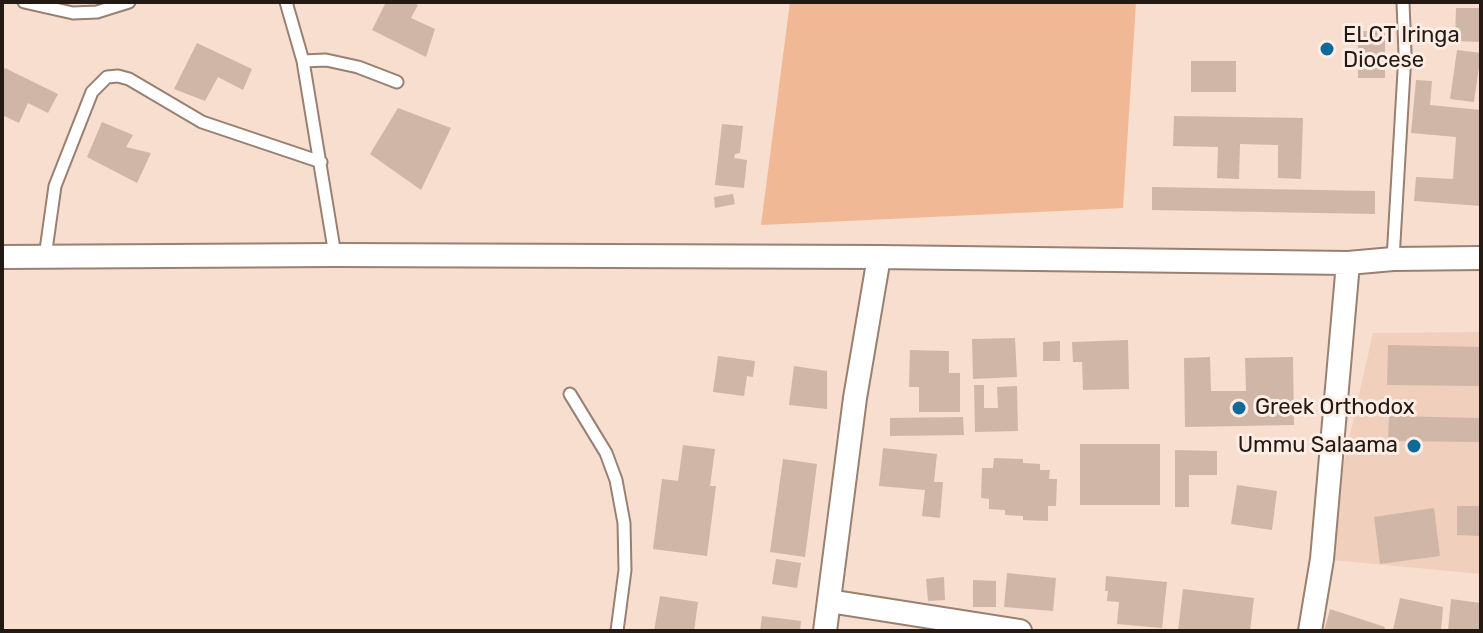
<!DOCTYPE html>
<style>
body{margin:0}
#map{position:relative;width:1483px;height:633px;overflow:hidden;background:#f8dece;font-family:Rubik,sans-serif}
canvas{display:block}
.frame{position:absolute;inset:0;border:4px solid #231a14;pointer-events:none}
</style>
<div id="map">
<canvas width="1483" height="633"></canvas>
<div class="frame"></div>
</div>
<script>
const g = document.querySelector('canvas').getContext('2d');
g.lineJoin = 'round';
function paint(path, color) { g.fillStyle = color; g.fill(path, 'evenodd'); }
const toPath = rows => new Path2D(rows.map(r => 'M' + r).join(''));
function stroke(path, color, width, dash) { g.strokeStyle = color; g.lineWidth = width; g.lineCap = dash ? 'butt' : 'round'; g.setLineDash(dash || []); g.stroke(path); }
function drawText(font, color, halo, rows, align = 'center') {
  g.font = font + ' Rubik,sans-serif'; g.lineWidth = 6; g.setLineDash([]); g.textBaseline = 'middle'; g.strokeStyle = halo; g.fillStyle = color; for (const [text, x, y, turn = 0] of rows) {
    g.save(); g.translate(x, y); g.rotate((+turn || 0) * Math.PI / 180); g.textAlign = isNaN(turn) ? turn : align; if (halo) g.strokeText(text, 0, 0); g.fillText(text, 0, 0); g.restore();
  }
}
const built = toPath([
 [1481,332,1481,574,1322,559,1373,333]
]);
const green = toPath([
 [790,2,1136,2,1123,208,761,225]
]);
const building = toPath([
 [386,2,411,2,418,5,411,18,435,29,426,57,372,30],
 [1456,8,1481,8,1481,42,1455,41],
 [1358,31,1385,31,1385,78,1358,78],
 [197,43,252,69,243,90,218,77,205,101,174,89],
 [1457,50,1481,53,1474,102,1450,99],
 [1191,61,1236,61,1236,92,1191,92],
 [5,68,58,94,48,113,28,103,19,123,2,115,2,73],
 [1416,80,1432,81,1430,105,1481,110,1481,206,1414,201,1416,177,1453,179,1456,137,1411,133],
 [398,108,451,128,421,190,370,154],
 [1174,116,1303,118,1301,179,1278,178,1278,145,1240,144,1239,179,1217,178,1218,147,1173,146],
 [102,122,133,135,126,147,151,153,137,183,87,157],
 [722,124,743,126,740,153,735,154,734,158,747,160,744,188,715,185],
 [1152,187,1375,191,1375,214,1152,210],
 [733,194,735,204,715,208,714,197],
 [1015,338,1017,377,973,379,972,339],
 [1128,340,1129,389,1083,390,1082,362,1073,362,1072,342],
 [1060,341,1060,361,1043,361,1043,342],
 [1388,345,1481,347,1481,386,1387,385],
 [910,350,949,351,949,373,960,373,960,412,919,412,919,387,909,387],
 [718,356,755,361,753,377,747,376,744,396,713,392],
 [1210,357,1211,391,1246,391,1245,358,1293,357,1294,425,1185,427,1184,358],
 [794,366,827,371,827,409,789,405],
 [974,385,984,385,984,408,998,408,997,387,1017,386,1018,431,975,432],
 [1389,416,1481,418,1481,442,1388,441],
 [963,417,964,435,890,436,890,418],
 [1080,444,1160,444,1160,505,1080,505],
 [683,445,715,449,710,486,716,486,707,556,653,549,662,479,678,481],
 [883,448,937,454,934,482,943,482,940,518,922,516,925,490,879,486],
 [1175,450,1217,451,1217,475,1189,475,1189,507,1175,507],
 [994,458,1023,459,1023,463,1040,464,1040,470,1050,470,1049,479,1057,479,1056,506,1048,506,1048,521,1023,520,1023,516,1005,515,1005,510,989,509,989,499,981,498,982,468,993,468],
 [783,459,817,464,805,557,770,552],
 [1237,485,1277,491,1272,530,1231,524],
 [1457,506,1481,506,1481,536,1457,535],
 [1434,508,1440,556,1380,564,1374,517],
 [776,559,801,563,797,588,772,584],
 [1007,573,1056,578,1053,611,1004,607],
 [1106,576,1167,582,1162,628,1117,624,1119,602,1107,601,1108,591,1105,591],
 [944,577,945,600,928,601,926,579],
 [973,580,996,581,996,607,973,607],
 [1183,589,1254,598,1250,631,1178,631],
 [660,596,698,602,694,631,654,631],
 [1400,598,1443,607,1441,631,1393,630],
 [1451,599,1481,603,1481,631,1448,631],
 [1330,609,1385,627,1384,631,1324,631],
 [762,616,801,621,800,631,760,631]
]);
const service = toPath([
 [24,2,73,13,97,12,129,2],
 [286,2,303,61,335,255],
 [303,61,326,60,358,67,397,82],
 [45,257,55,186,92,92,107,77,118,76,129,79,202,122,321,162],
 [1393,259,1405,54,1403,2],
 [570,394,606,453,616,480,624,523,625,570,617,631]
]);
const minor = toPath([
 [2,257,335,255,879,257,1348,263,1393,259,1481,258],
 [829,601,1020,631],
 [825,631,855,398,879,257],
 [1310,631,1322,559,1348,263]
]);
const markers = [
 [1327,49,8,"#0f6999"],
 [1239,408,8,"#0f6999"],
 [1414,446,8,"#0f6999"]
];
const poiNames = [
 ["ELCT Iringa",1343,36],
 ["Diocese",1343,61],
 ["Greek Orthodox",1255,408],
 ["Ummu Salaama",1398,446,"right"]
];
paint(built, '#f0cfbc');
paint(green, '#f0b894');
paint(building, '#cfb6a7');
stroke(service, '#988072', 15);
stroke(minor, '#988072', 26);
stroke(service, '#fff', 11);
stroke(minor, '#fff', 22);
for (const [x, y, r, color] of markers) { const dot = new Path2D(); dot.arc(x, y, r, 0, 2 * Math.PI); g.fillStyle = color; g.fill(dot); stroke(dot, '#fdede4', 3); }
drawText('22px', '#231a14', '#fdede4', poiNames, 'left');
</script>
